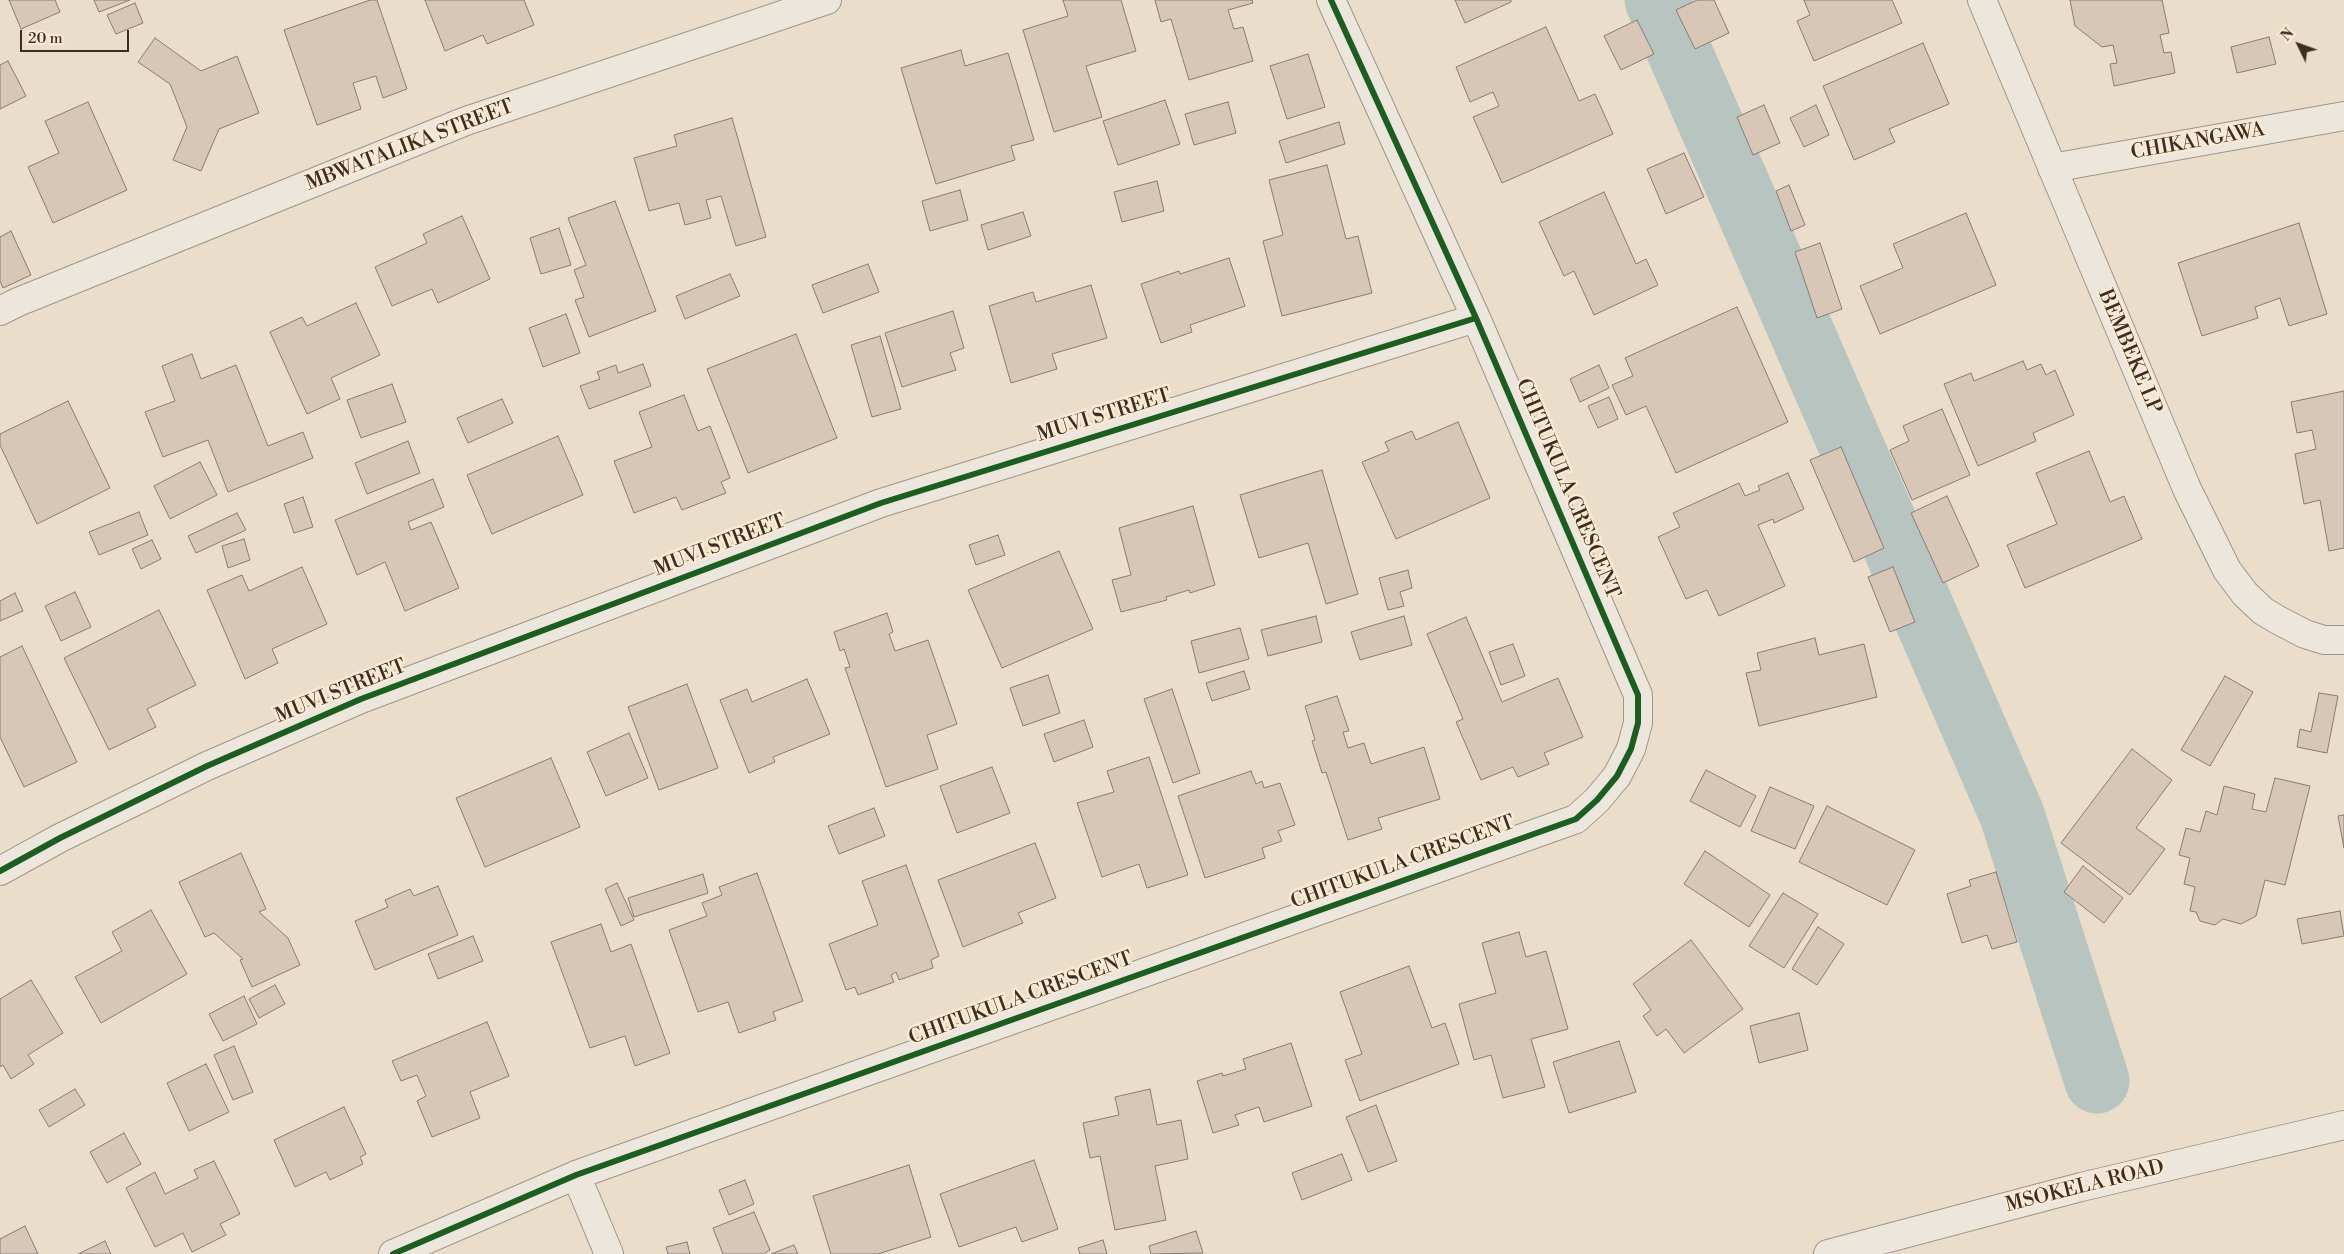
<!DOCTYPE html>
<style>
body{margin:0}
#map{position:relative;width:2344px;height:1254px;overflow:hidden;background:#eaddca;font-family:"Libre Bodoni",serif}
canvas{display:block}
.north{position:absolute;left:2274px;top:20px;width:50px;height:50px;-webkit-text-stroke:4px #faead3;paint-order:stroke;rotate:312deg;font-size:14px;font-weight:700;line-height:20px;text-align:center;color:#3d2d23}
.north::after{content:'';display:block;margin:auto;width:18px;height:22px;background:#3d2d23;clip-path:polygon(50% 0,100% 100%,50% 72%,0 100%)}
.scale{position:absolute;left:20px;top:30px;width:109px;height:22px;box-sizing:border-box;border:2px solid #3d2d23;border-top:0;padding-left:6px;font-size:15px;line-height:18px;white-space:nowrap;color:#3d2d23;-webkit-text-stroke:4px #faead3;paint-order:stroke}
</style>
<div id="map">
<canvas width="2344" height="1254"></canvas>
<div class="north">N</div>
<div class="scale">20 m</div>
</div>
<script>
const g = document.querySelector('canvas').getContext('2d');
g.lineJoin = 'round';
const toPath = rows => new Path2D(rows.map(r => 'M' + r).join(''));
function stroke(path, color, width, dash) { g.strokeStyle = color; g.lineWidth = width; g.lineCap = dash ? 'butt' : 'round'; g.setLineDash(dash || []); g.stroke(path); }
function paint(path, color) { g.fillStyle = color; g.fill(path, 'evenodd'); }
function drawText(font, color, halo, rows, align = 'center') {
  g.font = font + ' "Libre Bodoni",serif'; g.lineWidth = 5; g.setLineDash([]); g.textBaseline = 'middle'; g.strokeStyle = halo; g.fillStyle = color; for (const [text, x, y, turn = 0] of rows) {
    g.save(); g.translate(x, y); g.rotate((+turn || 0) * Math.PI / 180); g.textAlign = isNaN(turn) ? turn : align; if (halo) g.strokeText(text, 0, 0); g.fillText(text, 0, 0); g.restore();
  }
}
const river = toPath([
 [1657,0,2012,815,2097,1081]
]);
const building = toPath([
 [9,0,55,0,60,12,21,29,9,0],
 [94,0,130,0,99,12,94,0],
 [370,0,377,0,407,89,383,98,376,76,353,83,361,109,317,125,284,30,370,0],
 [425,0,524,0,534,25,487,44,483,35,445,51,425,0],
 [1063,0,1121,0,1136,51,1086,66,1102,117,1054,132,1023,30,1068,16,1063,0],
 [1155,0,1252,0,1253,3,1228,10,1234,29,1243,27,1253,61,1189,80,1171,19,1161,22,1155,0],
 [1455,0,1511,0,1511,2,1465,23,1455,0],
 [1697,0,1714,0,1729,33,1695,49,1676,10,1697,0],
 [1804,0,1892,0,1902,23,1814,61,1797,21,1810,15,1804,0],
 [2070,0,2162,0,2169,33,2160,35,2164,53,2171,52,2175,73,2114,86,2110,64,2117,63,2113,45,2102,47,2075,26,2070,0],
 [135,3,143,23,116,34,107,15,135,3],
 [1637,20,1654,54,1621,70,1604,36,1637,20],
 [1546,27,1579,101,1595,94,1613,134,1502,183,1473,117,1499,106,1493,92,1470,102,1456,67,1546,27],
 [2269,37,2276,64,2237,73,2231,47,2269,37],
 [155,38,201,71,237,56,259,113,219,129,201,171,173,160,187,127,170,84,138,62,155,38],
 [1923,43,1949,104,1889,129,1895,142,1854,160,1823,86,1923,43],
 [961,50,965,66,1008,53,1034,140,1011,146,1015,160,936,184,901,68,961,50],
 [1308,54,1325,107,1287,119,1270,66,1308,54],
 [8,61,26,96,0,109,0,65,8,61],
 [1165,100,1180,144,1118,165,1103,121,1165,100],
 [88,102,127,190,53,223,28,167,59,153,45,121,88,102],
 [1228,102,1236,133,1194,145,1185,114,1228,102],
 [1764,105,1780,143,1753,155,1737,117,1764,105],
 [1816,105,1829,135,1804,147,1790,118,1816,105],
 [732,118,766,237,736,246,721,196,706,200,711,218,685,225,679,203,649,211,634,158,677,146,674,135,732,118],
 [1339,122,1345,144,1286,163,1279,141,1339,122],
 [1684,153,1704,197,1666,214,1647,169,1684,153],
 [1327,165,1346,239,1358,236,1372,293,1282,316,1263,241,1283,235,1269,180,1327,165],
 [1157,181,1164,211,1122,222,1114,192,1157,181],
 [1789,185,1805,225,1791,231,1776,191,1789,185],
 [960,190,968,220,930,231,922,201,960,190],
 [1604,192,1636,264,1646,259,1658,285,1594,315,1574,271,1564,276,1539,222,1604,192],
 [615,201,656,311,589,337,575,300,584,297,574,270,586,265,568,218,615,201],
 [1023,212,1031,236,988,250,981,225,1023,212],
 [1966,213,1996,285,1880,334,1860,286,1903,268,1893,244,1966,213],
 [462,216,490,279,438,303,432,289,392,306,375,267,427,243,423,234,462,216],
 [2299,223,2327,314,2289,326,2280,298,2255,307,2258,318,2202,336,2178,263,2299,223],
 [559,228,571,265,541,274,530,238,559,228],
 [11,231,31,275,3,288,0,281,0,237,11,231],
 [1820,243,1842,309,1817,318,1795,252,1820,243],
 [1229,258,1245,306,1190,325,1192,332,1161,343,1141,284,1179,271,1180,274,1229,258],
 [868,264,879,292,823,313,812,285,868,264],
 [730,274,740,296,685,319,676,296,730,274],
 [1091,285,1107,338,1052,354,1057,369,1011,383,989,306,1033,292,1036,302,1091,285],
 [356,303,380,355,331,378,340,399,307,414,270,332,302,317,307,326,356,303],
 [1737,307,1788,422,1676,473,1646,406,1626,415,1612,385,1633,376,1625,358,1737,307],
 [953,311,964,348,950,353,956,370,902,387,885,333,953,311],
 [566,314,580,353,543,367,529,328,566,314],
 [796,334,837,438,748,473,707,369,796,334],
 [880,336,901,409,872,417,851,345,880,336],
 [192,354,201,379,236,365,268,446,303,432,313,458,228,492,208,440,163,457,145,412,175,401,162,366,192,354],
 [2023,361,2027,370,2041,364,2046,375,2055,370,2074,415,2033,433,2036,441,1978,466,1944,384,1971,373,1974,381,2023,361],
 [643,364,651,386,589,409,580,386,600,379,597,372,616,365,618,373,643,364],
 [1599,365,1609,388,1580,402,1570,379,1599,365],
 [392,384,406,422,361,438,347,400,392,384],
 [2344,391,2344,548,2329,551,2320,500,2304,504,2295,454,2316,449,2312,430,2297,433,2291,402,2344,391],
 [684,395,698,431,710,426,730,478,721,482,726,493,682,510,676,497,634,513,614,461,652,447,639,412,684,395],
 [1609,397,1618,419,1598,428,1588,406,1609,397],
 [502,399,513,423,468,443,457,418,502,399],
 [68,401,110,488,37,524,0,445,0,434,68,401],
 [1942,409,1970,475,1912,500,1890,450,1909,441,1903,426,1942,409],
 [1458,422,1490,498,1396,539,1362,462,1389,451,1385,442,1412,431,1416,440,1458,422],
 [558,436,583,495,492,534,467,475,558,436],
 [408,441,420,473,367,494,355,463,408,441],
 [1841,447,1884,548,1854,562,1810,460,1841,447],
 [2089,451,2110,502,2124,496,2142,539,2025,588,2007,545,2057,524,2036,473,2089,451],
 [200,462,217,495,170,519,154,486,200,462],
 [1322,470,1358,594,1326,604,1308,543,1259,558,1240,495,1322,470],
 [1788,473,1804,509,1774,523,1773,519,1758,525,1785,586,1719,616,1707,590,1686,599,1658,537,1680,527,1673,513,1739,483,1745,496,1760,490,1758,486,1788,473],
 [433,479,444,507,408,522,411,530,431,522,459,588,405,611,385,562,357,575,335,520,433,479],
 [1947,496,1979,566,1943,583,1911,513,1947,496],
 [303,497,313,527,294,533,284,504,303,497],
 [1193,506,1215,585,1190,593,1189,590,1166,597,1167,600,1121,612,1112,580,1131,575,1119,528,1193,506],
 [139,512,148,535,99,555,89,532,139,512],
 [237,513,246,530,196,553,188,536,237,513],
 [998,535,1005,555,976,565,969,545,998,535],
 [244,539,250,560,228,568,222,546,244,539],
 [152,540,161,559,141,569,132,549,152,540],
 [1059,551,1093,629,1002,668,968,590,1059,551],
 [302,567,327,624,272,649,278,663,245,679,207,590,242,575,249,591,302,567],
 [1893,567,1915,622,1890,632,1868,577,1893,567],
 [1408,570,1412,588,1400,592,1404,606,1388,610,1379,578,1408,570],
 [75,592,91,627,61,641,45,606,75,592],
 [15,593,23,611,0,621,0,601,15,593],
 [159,610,196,685,147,709,156,727,109,750,64,658,159,610],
 [887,613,893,632,889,634,895,651,928,640,957,724,927,735,938,769,886,787,845,668,850,667,844,649,840,651,834,632,887,613],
 [1316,616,1322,642,1268,656,1261,630,1316,616],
 [1404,616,1412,645,1360,660,1351,632,1404,616],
 [1466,617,1502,702,1558,678,1583,737,1544,753,1549,764,1518,777,1513,767,1481,780,1456,722,1463,719,1427,634,1466,617],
 [1240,628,1249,659,1199,673,1191,641,1240,628],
 [1815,638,1819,655,1864,644,1877,697,1759,726,1746,673,1761,670,1757,653,1815,638],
 [1513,644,1525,676,1501,685,1489,652,1513,644],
 [22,646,77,762,24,787,0,737,0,657,22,646],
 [1244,671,1250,689,1212,701,1206,683,1244,671],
 [1048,675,1060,713,1023,726,1010,688,1048,675],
 [2225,676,2253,692,2210,766,2181,750,2225,676],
 [807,679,830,734,773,757,775,762,749,773,720,700,747,689,752,702,807,679],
 [687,684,718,768,659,790,628,707,687,684],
 [1172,689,1200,773,1173,783,1144,699,1172,689],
 [2319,693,2338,696,2327,753,2297,747,2300,729,2311,732,2319,693],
 [1337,696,1349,731,1343,732,1348,748,1364,743,1371,764,1424,747,1440,799,1378,818,1382,829,1348,840,1326,772,1322,773,1312,741,1315,740,1305,706,1337,696],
 [1084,720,1093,747,1054,762,1044,734,1084,720],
 [629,733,648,778,606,796,587,752,629,733],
 [2132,749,2172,780,2136,828,2165,849,2130,895,2061,843,2132,749],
 [1149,757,1188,875,1147,888,1139,864,1102,877,1077,803,1114,792,1107,771,1149,757],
 [551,758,580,827,485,867,456,798,551,758],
 [992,767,1010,813,957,833,940,786,992,767],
 [1706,770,1756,796,1740,827,1690,801,1706,770],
 [1251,771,1256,784,1262,781,1264,788,1280,783,1295,825,1278,831,1282,841,1262,848,1265,858,1205,878,1178,796,1251,771],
 [2275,778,2310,786,2285,885,2265,880,2256,916,2241,924,2223,919,2215,925,2200,921,2196,912,2190,911,2195,887,2184,884,2190,858,2179,855,2186,828,2200,832,2206,811,2217,815,2224,786,2255,794,2252,809,2266,812,2275,778],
 [1770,787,1814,806,1795,849,1751,831,1770,787],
 [1827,806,1915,850,1887,905,1799,862,1827,806],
 [874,808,885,836,839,854,828,826,874,808],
 [2344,815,2344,848,2338,816,2344,815],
 [1035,843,1056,898,1018,913,1023,923,963,947,938,880,1035,843],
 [1705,851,1770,895,1749,927,1684,884,1705,851],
 [241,853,266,909,259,912,288,938,300,965,252,987,240,960,243,959,214,933,205,937,179,882,241,853],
 [906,865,939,956,931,960,933,968,899,980,896,972,891,975,894,982,858,995,855,987,846,990,829,944,878,925,862,881,906,865],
 [2083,866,2123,898,2104,923,2064,892,2083,866],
 [1996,872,2017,942,1992,949,1987,935,1962,943,1947,894,1971,886,1969,880,1996,872],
 [757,873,803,1001,773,1012,776,1020,739,1033,728,1002,698,1012,669,930,707,916,702,903,722,895,719,887,757,873],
 [703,874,708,893,634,917,628,898,703,874],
 [617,883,634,920,621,926,605,889,617,883],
 [438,886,458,935,375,970,355,921,388,907,385,900,410,889,414,896,438,886],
 [1783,893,1818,914,1784,968,1749,946,1783,893],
 [151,910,187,974,101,1023,75,977,122,951,112,932,151,910],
 [2340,911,2344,936,2302,944,2297,919,2340,911],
 [601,924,611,952,631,944,670,1053,635,1066,625,1036,590,1048,551,942,601,924],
 [1818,927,1844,944,1817,985,1792,969,1818,927],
 [1519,932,1526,957,1546,951,1568,1029,1531,1039,1545,1087,1503,1098,1491,1055,1474,1060,1459,1004,1496,993,1482,943,1519,932],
 [473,936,483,961,438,979,428,954,473,936],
 [1691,940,1743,1009,1684,1053,1666,1029,1657,1036,1643,1016,1651,1010,1633,984,1691,940],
 [1409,966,1432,1028,1445,1023,1459,1064,1360,1101,1345,1060,1362,1054,1340,992,1409,966],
 [31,980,63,1033,28,1055,34,1064,11,1079,3,1065,0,1067,0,999,31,980],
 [275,985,285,1004,259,1018,249,999,275,985],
 [244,996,257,1024,223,1041,209,1014,244,996],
 [1799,1013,1808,1050,1759,1063,1750,1026,1799,1013],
 [487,1022,509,1076,470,1092,480,1118,432,1137,417,1101,426,1096,417,1075,401,1081,392,1061,487,1022],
 [1619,1041,1636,1092,1569,1113,1553,1062,1619,1041],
 [1291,1043,1312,1106,1264,1122,1259,1107,1235,1115,1239,1125,1213,1133,1197,1081,1222,1073,1223,1076,1246,1069,1243,1059,1291,1043],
 [234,1046,253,1092,233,1100,214,1055,234,1046],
 [206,1064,229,1112,189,1131,167,1083,206,1064],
 [75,1089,85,1105,49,1127,39,1110,75,1089],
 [1150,1089,1157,1125,1181,1120,1188,1159,1155,1166,1166,1220,1115,1230,1100,1156,1090,1158,1083,1123,1119,1115,1115,1097,1150,1089],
 [1376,1105,1397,1161,1368,1172,1346,1117,1376,1105],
 [344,1107,366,1154,360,1157,363,1164,330,1180,326,1172,295,1187,274,1140,344,1107],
 [124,1133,141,1164,107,1183,90,1152,124,1133],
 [1342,1154,1352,1180,1302,1200,1292,1173,1342,1154],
 [1034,1160,1058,1229,1022,1242,1016,1227,959,1247,940,1194,1034,1160],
 [214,1161,240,1214,220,1224,226,1235,192,1252,183,1233,155,1247,126,1188,155,1172,165,1194,198,1178,194,1170,214,1161],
 [909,1165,931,1237,878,1254,831,1254,813,1196,909,1165],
 [745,1180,754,1204,729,1215,719,1190,745,1180],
 [754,1212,770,1250,763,1254,723,1254,713,1228,754,1212],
 [25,1226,38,1254,0,1254,0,1239,25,1226],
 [1196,1231,1203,1253,1151,1254,1149,1246,1196,1231],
 [1103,1240,1107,1254,1080,1254,1078,1248,1103,1240],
 [105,1241,111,1254,78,1254,105,1241],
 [687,1242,690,1254,668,1254,666,1247,687,1242],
 [794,1245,798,1254,771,1254,794,1245]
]);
const minor = toPath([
 [1982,0,2187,489,2227,570,2245,594,2263,611,2278,620,2305,634,2324,640,2344,640],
 [2052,168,2344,116],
 [0,311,18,302,466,121,827,0],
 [0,871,60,838,207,766,361,699,881,503,1476,318],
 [576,1175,609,1254],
 [393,1254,576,1175,1576,819,1597,800,1617,776,1631,749,1638,723,1638,695,1476,318,1331,0],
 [1828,1254,2081,1187,2344,1125]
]);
const cycleway = toPath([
 [0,871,60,838,207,766,361,699,881,503,1476,318],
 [393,1254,576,1175,1576,819,1597,800,1617,776,1631,749,1638,723,1638,695,1476,318,1331,0]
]);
const streetNames = [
 ["CHIKANGAWA",2198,142,-10],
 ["MBWATALIKA STREET",410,146,-21],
 ["BEMBEKE LP",2129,352,67],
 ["MUVI STREET",1104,416,-17],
 ["CHITUKULA CRESCENT",1567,489,67],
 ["MUVI STREET",720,546,-21],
 ["MUVI STREET",341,692,-22],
 ["CHITUKULA CRESCENT",1403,863,-20],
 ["CHITUKULA CRESCENT",1021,999,-20],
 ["MSOKELA ROAD",2085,1187,-14]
];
stroke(river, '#b8c4c0', 65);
paint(building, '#d8c6b7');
stroke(building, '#867d73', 1);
stroke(minor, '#9f9589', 30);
stroke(minor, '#ede6dd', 28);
stroke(cycleway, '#1b5e20', 6);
drawText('20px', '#3d2d23', '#faead3', streetNames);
</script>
